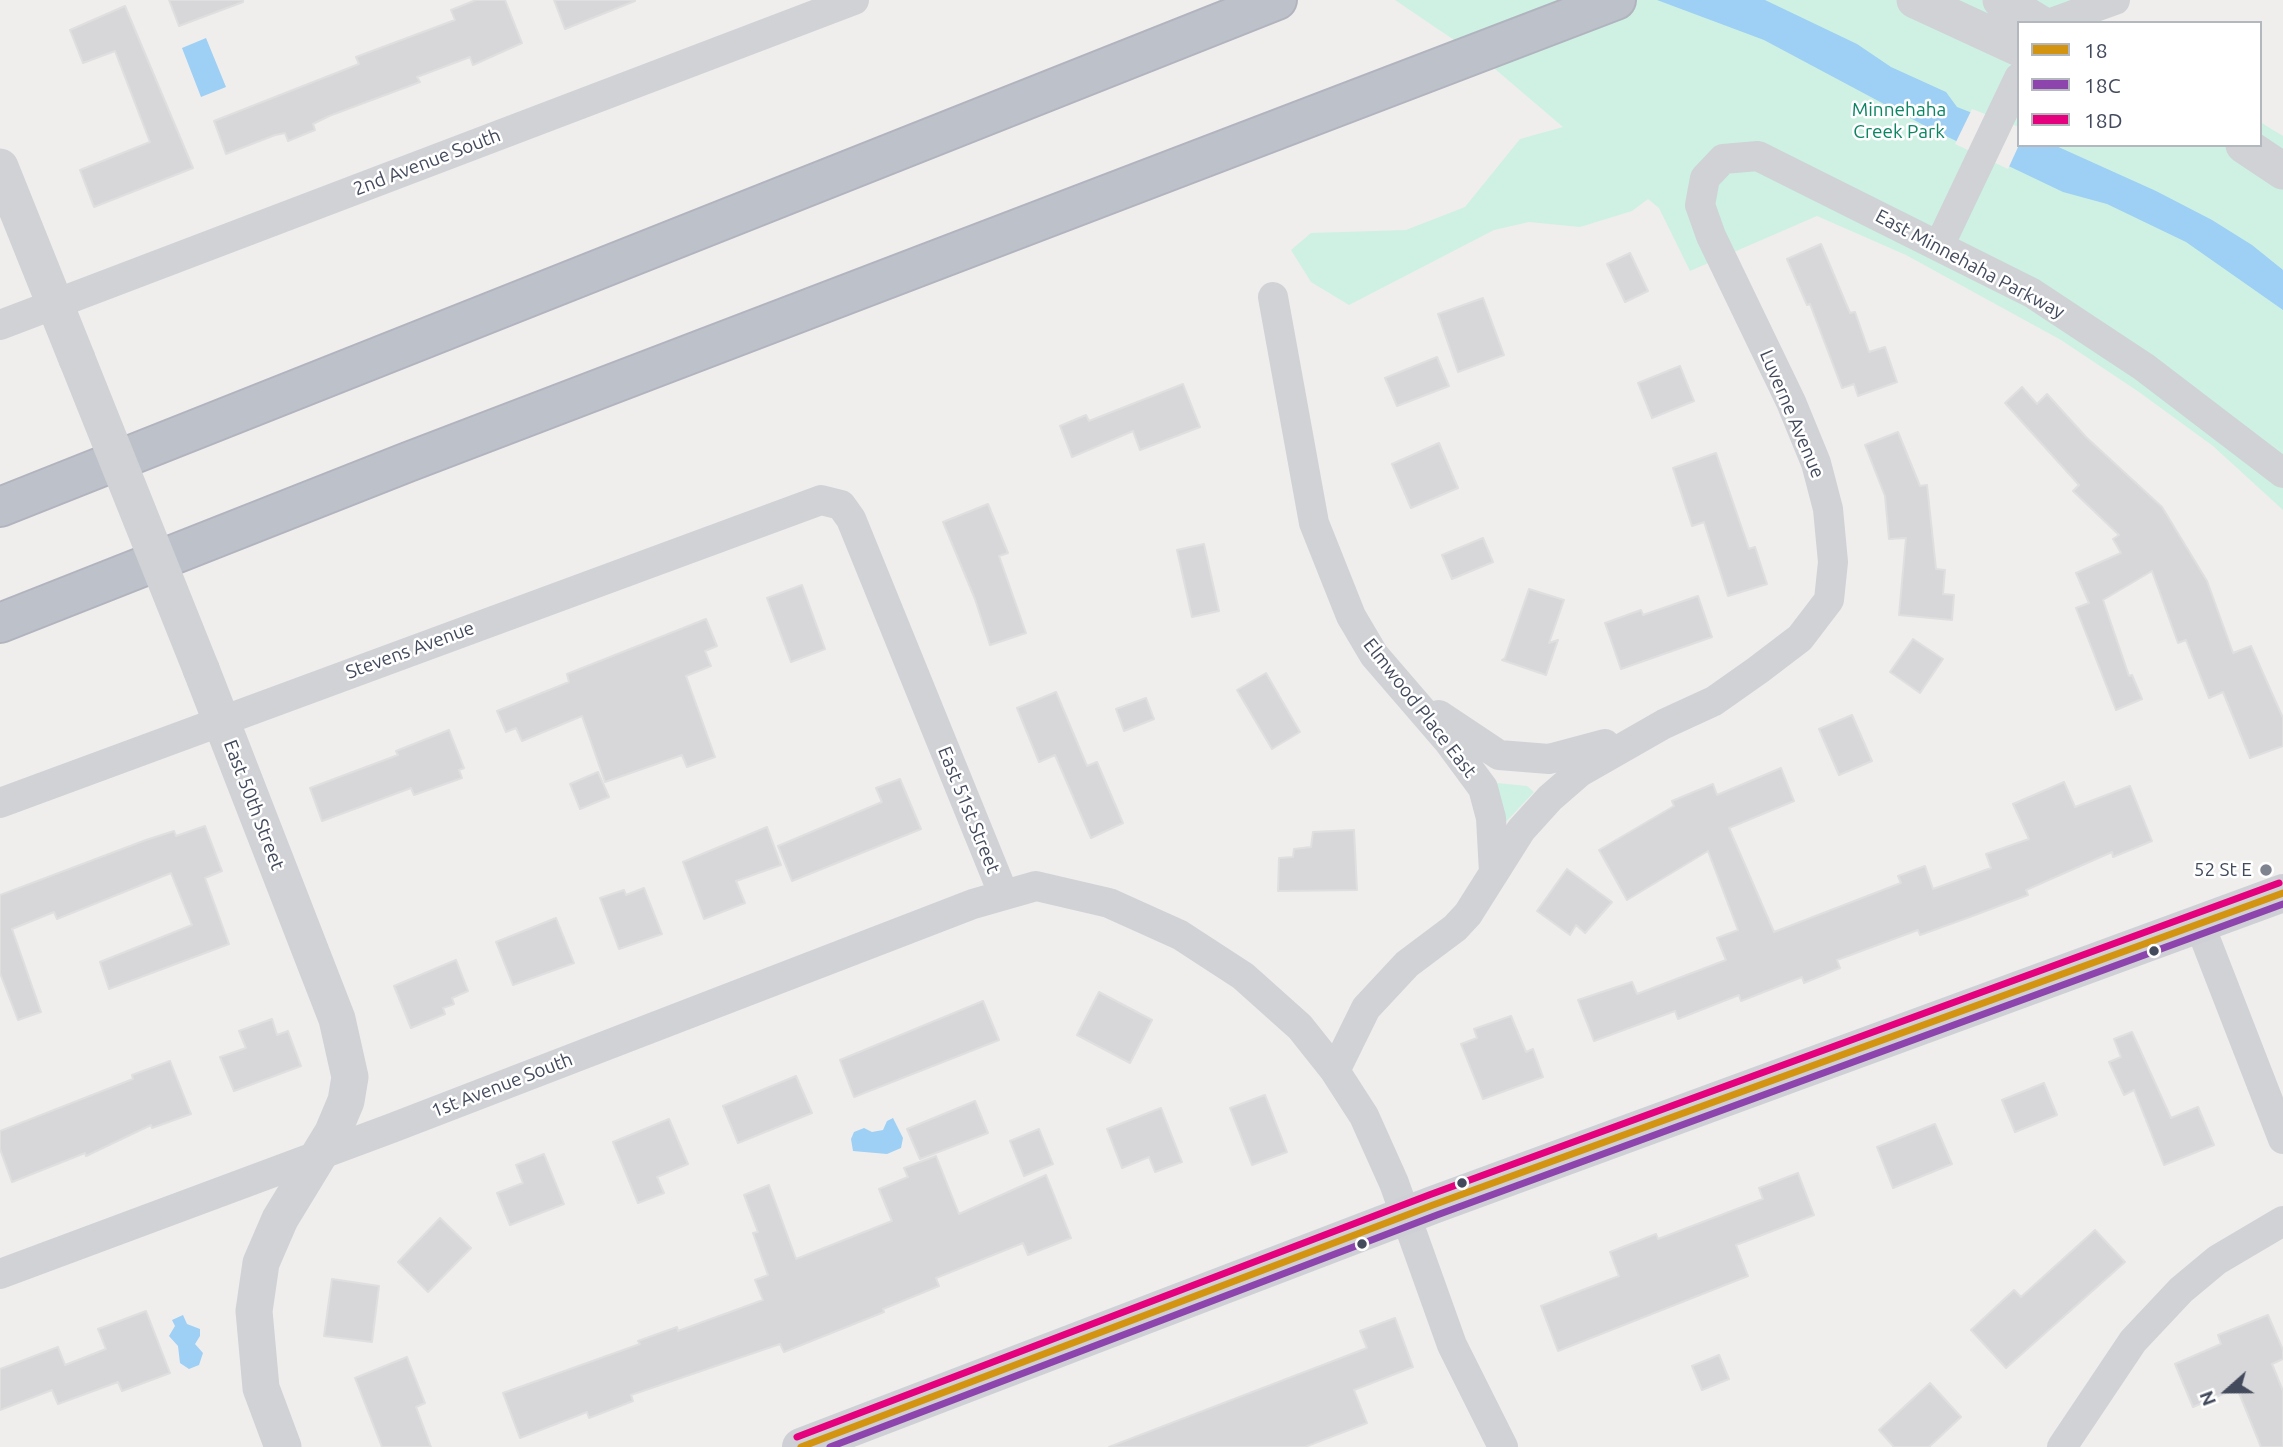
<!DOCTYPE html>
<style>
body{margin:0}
#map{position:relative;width:2283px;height:1447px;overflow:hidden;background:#efeeed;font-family:Ubuntu,sans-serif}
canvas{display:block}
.legend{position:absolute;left:2017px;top:21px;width:245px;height:126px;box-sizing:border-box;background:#fff;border:2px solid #b3b7be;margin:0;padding:9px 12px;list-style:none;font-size:21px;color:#424a5c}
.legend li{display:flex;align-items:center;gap:14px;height:35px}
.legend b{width:35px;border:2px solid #b3b7be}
.north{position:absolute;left:2192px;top:1356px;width:70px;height:70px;-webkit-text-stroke:5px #fff;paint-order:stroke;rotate:249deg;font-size:19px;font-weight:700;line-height:28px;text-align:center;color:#424a5c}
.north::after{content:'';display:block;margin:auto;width:24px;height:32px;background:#424a5c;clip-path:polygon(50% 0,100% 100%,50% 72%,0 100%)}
</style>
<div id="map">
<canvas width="2283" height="1447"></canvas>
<ul class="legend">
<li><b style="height:9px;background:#d39412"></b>18</li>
<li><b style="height:9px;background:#8e44ad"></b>18C</li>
<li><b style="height:9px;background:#e5007d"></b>18D</li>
</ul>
<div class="north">N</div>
</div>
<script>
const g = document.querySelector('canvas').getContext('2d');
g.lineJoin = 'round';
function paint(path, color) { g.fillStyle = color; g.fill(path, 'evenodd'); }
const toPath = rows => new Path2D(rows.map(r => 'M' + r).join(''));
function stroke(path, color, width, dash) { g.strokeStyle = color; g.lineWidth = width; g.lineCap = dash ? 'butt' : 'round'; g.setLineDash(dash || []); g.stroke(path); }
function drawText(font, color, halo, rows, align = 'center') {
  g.font = font + ' Ubuntu,sans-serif'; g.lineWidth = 5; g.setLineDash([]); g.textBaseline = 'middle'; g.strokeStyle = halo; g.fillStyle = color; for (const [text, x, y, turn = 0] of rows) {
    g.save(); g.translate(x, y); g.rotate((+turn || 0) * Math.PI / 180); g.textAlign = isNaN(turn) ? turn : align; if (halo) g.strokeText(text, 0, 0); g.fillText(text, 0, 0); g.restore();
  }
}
const green = toPath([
 [1395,0,2071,0,2102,23,2019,23,2019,145,2260,145,2260,122,2283,136,2283,510,2213,446,2139,392,2061,340,1906,255,1817,216,1690,271,1659,208,1648,199,1632,211,1580,227,1529,222,1494,230,1349,305,1311,282,1291,250,1311,233,1406,230,1465,207,1520,139,1563,127,1488,63],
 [1497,783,1527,786,1534,792,1504,824,1493,785]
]);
const water = toPath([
 [1657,0,1765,0,1857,44,1891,67,1946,92,1957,107,2019,131,2019,145,2054,145,2156,191,2212,220,2252,245,2283,270,2283,310,2186,242,2107,204,2063,192,1929,128,1764,40],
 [206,38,226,87,201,97,182,48],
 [893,1118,903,1138,901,1148,887,1154,853,1151,851,1139,854,1132,864,1128,872,1132,883,1130,887,1121],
 [183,1315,187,1324,200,1329,200,1336,195,1344,203,1353,199,1365,189,1369,180,1363,178,1346,169,1336,175,1326,172,1320]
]);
const pier = toPath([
 [1972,109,2019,127,2019,145,2008,169,1955,144]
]);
const building = toPath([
 [169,0,243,0,243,2,179,26,169,0],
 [476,0,505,0,522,43,473,65,470,57,417,77,420,82,329,116,313,124,315,130,288,141,285,133,275,135,226,154,214,121,359,64,356,57,455,20,451,10,476,0],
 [554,0,635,0,635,1,565,29,554,0],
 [125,6,193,168,94,207,80,170,150,142,115,51,83,63,70,30,125,6],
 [1821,244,1850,313,1855,312,1869,352,1885,347,1897,382,1858,396,1854,384,1842,388,1810,304,1807,305,1787,259,1821,244],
 [1630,253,1648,291,1625,302,1607,264,1630,253],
 [1483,298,1504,355,1458,372,1438,314,1483,298],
 [1437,357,1449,386,1397,406,1385,378,1437,357],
 [1680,366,1694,401,1652,418,1638,383,1680,366],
 [1183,384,1200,427,1140,450,1133,431,1072,457,1060,426,1086,415,1089,421,1183,384],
 [2022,387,2037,404,2047,394,2086,437,2162,507,2207,581,2233,653,2251,646,2283,718,2283,746,2250,758,2223,692,2209,698,2186,640,2178,643,2152,571,2103,600,2129,676,2132,675,2142,699,2116,710,2076,608,2089,603,2076,573,2121,553,2113,539,2119,535,2073,491,2079,485,2005,403,2022,387],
 [1898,432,1920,486,1927,485,1936,569,1945,570,1943,594,1954,595,1952,620,1899,615,1906,538,1889,539,1885,496,1865,445,1898,432],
 [1439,443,1458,488,1411,508,1392,464,1439,443],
 [1716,453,1749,549,1755,547,1767,584,1728,596,1704,522,1692,526,1673,468,1716,453],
 [988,504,1008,553,999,556,1026,633,990,645,975,599,943,522,988,504],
 [1483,538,1493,562,1452,579,1442,555,1483,538],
 [1204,544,1219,611,1192,617,1177,550,1204,544],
 [802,585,825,649,791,662,767,598,802,585],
 [1529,589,1564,600,1549,643,1558,640,1546,675,1502,660,1505,658,1529,589],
 [1698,596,1712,637,1621,669,1605,623,1641,610,1643,615,1698,596],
 [706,619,717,646,705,651,711,666,686,676,715,757,687,767,682,755,605,782,582,716,522,741,516,728,506,732,497,711,569,682,567,674,706,619],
 [1913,639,1943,659,1920,693,1890,672,1913,639],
 [1266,673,1300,732,1272,749,1237,690,1266,673],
 [1056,692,1087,766,1097,762,1123,823,1091,838,1055,755,1039,762,1017,708,1056,692],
 [1146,698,1154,719,1124,731,1116,709,1146,698],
 [1852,715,1872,761,1839,775,1819,729,1852,715],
 [449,730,464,768,459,770,462,778,414,795,411,788,322,821,310,788,398,755,396,751,449,730],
 [1781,768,1794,801,1729,828,1774,932,1901,883,1898,876,1925,866,1933,889,1991,868,1986,854,2029,839,2013,804,2064,782,2075,807,2130,786,2152,841,2113,857,2112,852,2026,890,2028,895,1967,918,1920,935,1918,930,1837,960,1840,968,1804,983,1802,977,1741,1001,1739,995,1678,1019,1675,1011,1594,1041,1578,1000,1632,982,1637,994,1726,960,1717,938,1738,930,1708,851,1627,900,1599,850,1674,806,1672,801,1713,784,1717,795,1781,768],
 [598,772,609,797,580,809,570,784,598,772],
 [900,779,921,829,792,881,778,846,882,802,876,788,900,779],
 [205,826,222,871,205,878,229,944,109,989,100,962,192,925,171,873,57,919,54,912,12,929,41,1012,18,1020,0,973,0,895,146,840,174,831,176,836,205,826],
 [767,827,781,865,736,881,745,903,704,919,683,862,767,827],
 [1354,830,1357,890,1278,891,1279,858,1293,857,1294,849,1311,847,1313,832,1354,830],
 [1567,869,1612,902,1585,933,1576,925,1570,935,1537,911,1567,869],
 [644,888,662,934,619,949,600,898,624,890,626,895,644,888],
 [556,918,574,963,513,985,496,942,556,918],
 [456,960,468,991,452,998,454,1004,443,1008,445,1014,411,1028,394,986,456,960],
 [1099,992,1152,1020,1130,1063,1077,1035,1099,992],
 [983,1001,999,1040,854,1097,840,1060,983,1001],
 [1511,1016,1526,1052,1533,1049,1543,1077,1483,1099,1461,1044,1477,1038,1474,1029,1511,1016],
 [272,1019,277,1035,288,1031,301,1066,234,1091,220,1057,246,1048,239,1031,272,1019],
 [2132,1032,2171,1118,2198,1107,2214,1145,2164,1165,2134,1090,2124,1095,2109,1062,2121,1057,2114,1039,2132,1032],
 [170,1061,191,1114,152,1128,151,1125,86,1156,85,1153,12,1182,0,1149,0,1131,133,1079,132,1075,170,1061],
 [796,1076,812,1113,738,1143,723,1106,796,1076],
 [2044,1083,2057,1115,2015,1132,2002,1100,2044,1083],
 [1265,1095,1287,1152,1252,1165,1230,1108,1265,1095],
 [975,1101,988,1133,920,1159,907,1129,975,1101],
 [1161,1108,1182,1162,1155,1172,1149,1157,1122,1168,1107,1129,1161,1108],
 [669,1119,688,1164,657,1177,664,1193,638,1203,613,1142,669,1119],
 [1935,1124,1952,1164,1893,1188,1877,1147,1935,1124],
 [1039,1129,1053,1164,1024,1176,1010,1141,1039,1129],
 [544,1154,564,1204,510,1225,497,1193,523,1183,516,1165,544,1154],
 [936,1156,959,1214,1046,1175,1071,1238,1028,1255,1023,1243,936,1278,939,1286,883,1309,884,1312,784,1352,780,1344,631,1395,633,1401,589,1418,587,1412,520,1438,503,1393,640,1344,638,1341,677,1327,678,1331,763,1300,755,1280,768,1275,753,1233,758,1232,744,1195,769,1185,796,1259,892,1221,879,1189,908,1177,904,1168,936,1156],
 [1798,1173,1814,1215,1736,1245,1748,1276,1558,1351,1541,1306,1619,1276,1610,1252,1656,1234,1658,1239,1763,1199,1759,1188,1798,1173],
 [440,1218,471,1248,428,1292,398,1262,440,1218],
 [2095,1230,2125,1262,2006,1368,1971,1330,2014,1290,2021,1297,2095,1230],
 [332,1279,379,1286,372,1342,324,1336,332,1279],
 [146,1311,170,1373,122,1391,118,1382,58,1404,52,1390,0,1410,0,1369,58,1347,65,1365,106,1349,98,1329,146,1311],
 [2268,1315,2283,1350,2283,1359,2272,1364,2283,1391,2283,1447,2261,1447,2237,1388,2193,1407,2175,1364,2221,1344,2218,1335,2268,1315],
 [1395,1318,1413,1367,1354,1390,1367,1423,1305,1447,1109,1447,1367,1348,1360,1331,1395,1318],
 [1719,1355,1729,1379,1702,1390,1692,1366,1719,1355],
 [407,1357,425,1403,416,1407,431,1447,382,1447,355,1378,407,1357],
 [1930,1383,1961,1417,1929,1447,1894,1447,1879,1430,1930,1383]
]);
const minor = toPath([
 [2051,23,2115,0],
 [1940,244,2019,78],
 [1273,297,1314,523,1351,616,1374,655,1449,742,1483,788,1491,818,1494,872],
 [0,325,854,0],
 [1439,715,1499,755,1549,759,1605,744],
 [0,803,821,500,841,505,851,519,1003,893],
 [2199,923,2283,1139],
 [1335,1071,1366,1008,1407,964,1455,928,1468,914,1521,830,1550,798,1580,772,1664,724,1714,701,1758,670,1800,638,1829,600,1833,562,1828,509,1816,463,1791,402,1711,236,1700,205,1705,178,1723,159,1758,156,2032,293,2144,367,2283,473],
 [0,1274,392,1128,973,904,1036,886,1109,903,1180,935,1243,976,1300,1027,1335,1071,1364,1116,1394,1183,1452,1345,1503,1447],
 [2062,1447,2133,1341,2181,1290,2217,1260,2283,1221]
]);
const tertiary = toPath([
 [1915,0,2019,48],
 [2001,0,2039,23],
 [2244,145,2283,171],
 [0,167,77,359],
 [201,669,337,1019,350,1077,346,1101,333,1132,280,1219,261,1263,254,1311,261,1388,283,1447]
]);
const secondary = toPath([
 [801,1447,1433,1205,2283,893]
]);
const motorway = toPath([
 [0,507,1277,0],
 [0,623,408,462,1616,0]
]);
const tertiaryBridge = toPath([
 [77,359,201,669]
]);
const bus1 = toPath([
 [801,1447,1433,1205,2283,893]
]);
const bus2 = toPath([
 [830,1447,1437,1215,2283,904]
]);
const bus3 = toPath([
 [797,1437,1429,1195,2279,883]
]);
const markers = [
 [2266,870,7,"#7f838f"],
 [2154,951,6,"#424a5c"],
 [1462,1183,6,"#424a5c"],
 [1362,1244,6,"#424a5c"]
];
const parkNames = [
 ["Minnehaha",1899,110],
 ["Creek Park",1899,132]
];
const streetNames = [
 ["2nd Avenue South",427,162,-21],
 ["East Minnehaha Parkway",1970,264,28],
 ["Luverne Avenue",1792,414,67],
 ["Stevens Avenue",410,650,-20],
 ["Elmwood Place East",1420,708,52],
 ["East 50th Street",254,805,69],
 ["East 51st Street",969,810,68],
 ["1st Avenue South",502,1085,-21]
];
const poiNames = [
 ["52 St E",2252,870]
];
paint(green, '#cef1e3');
paint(water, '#9ecff4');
paint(pier, '#efeeed');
paint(building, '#d7d7d9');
stroke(building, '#dfdfe0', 2);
stroke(motorway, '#b1b4be', 42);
stroke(minor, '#d0d2d6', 30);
stroke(tertiary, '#d0d2d6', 37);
stroke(secondary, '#ced0d5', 38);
stroke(motorway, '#bdc1c9', 38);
stroke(tertiaryBridge, '#d0d2d6', 37);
stroke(bus1, '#d39412', 7);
stroke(bus2, '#8e44ad', 7);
stroke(bus3, '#e5007d', 7);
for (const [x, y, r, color] of markers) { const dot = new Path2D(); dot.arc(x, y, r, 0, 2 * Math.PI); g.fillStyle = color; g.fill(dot); stroke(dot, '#fff', 2.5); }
drawText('19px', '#0b8562', '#fff', parkNames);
drawText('19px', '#424a5c', '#fff', streetNames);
drawText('19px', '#424a5c', '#fff', poiNames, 'right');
</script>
